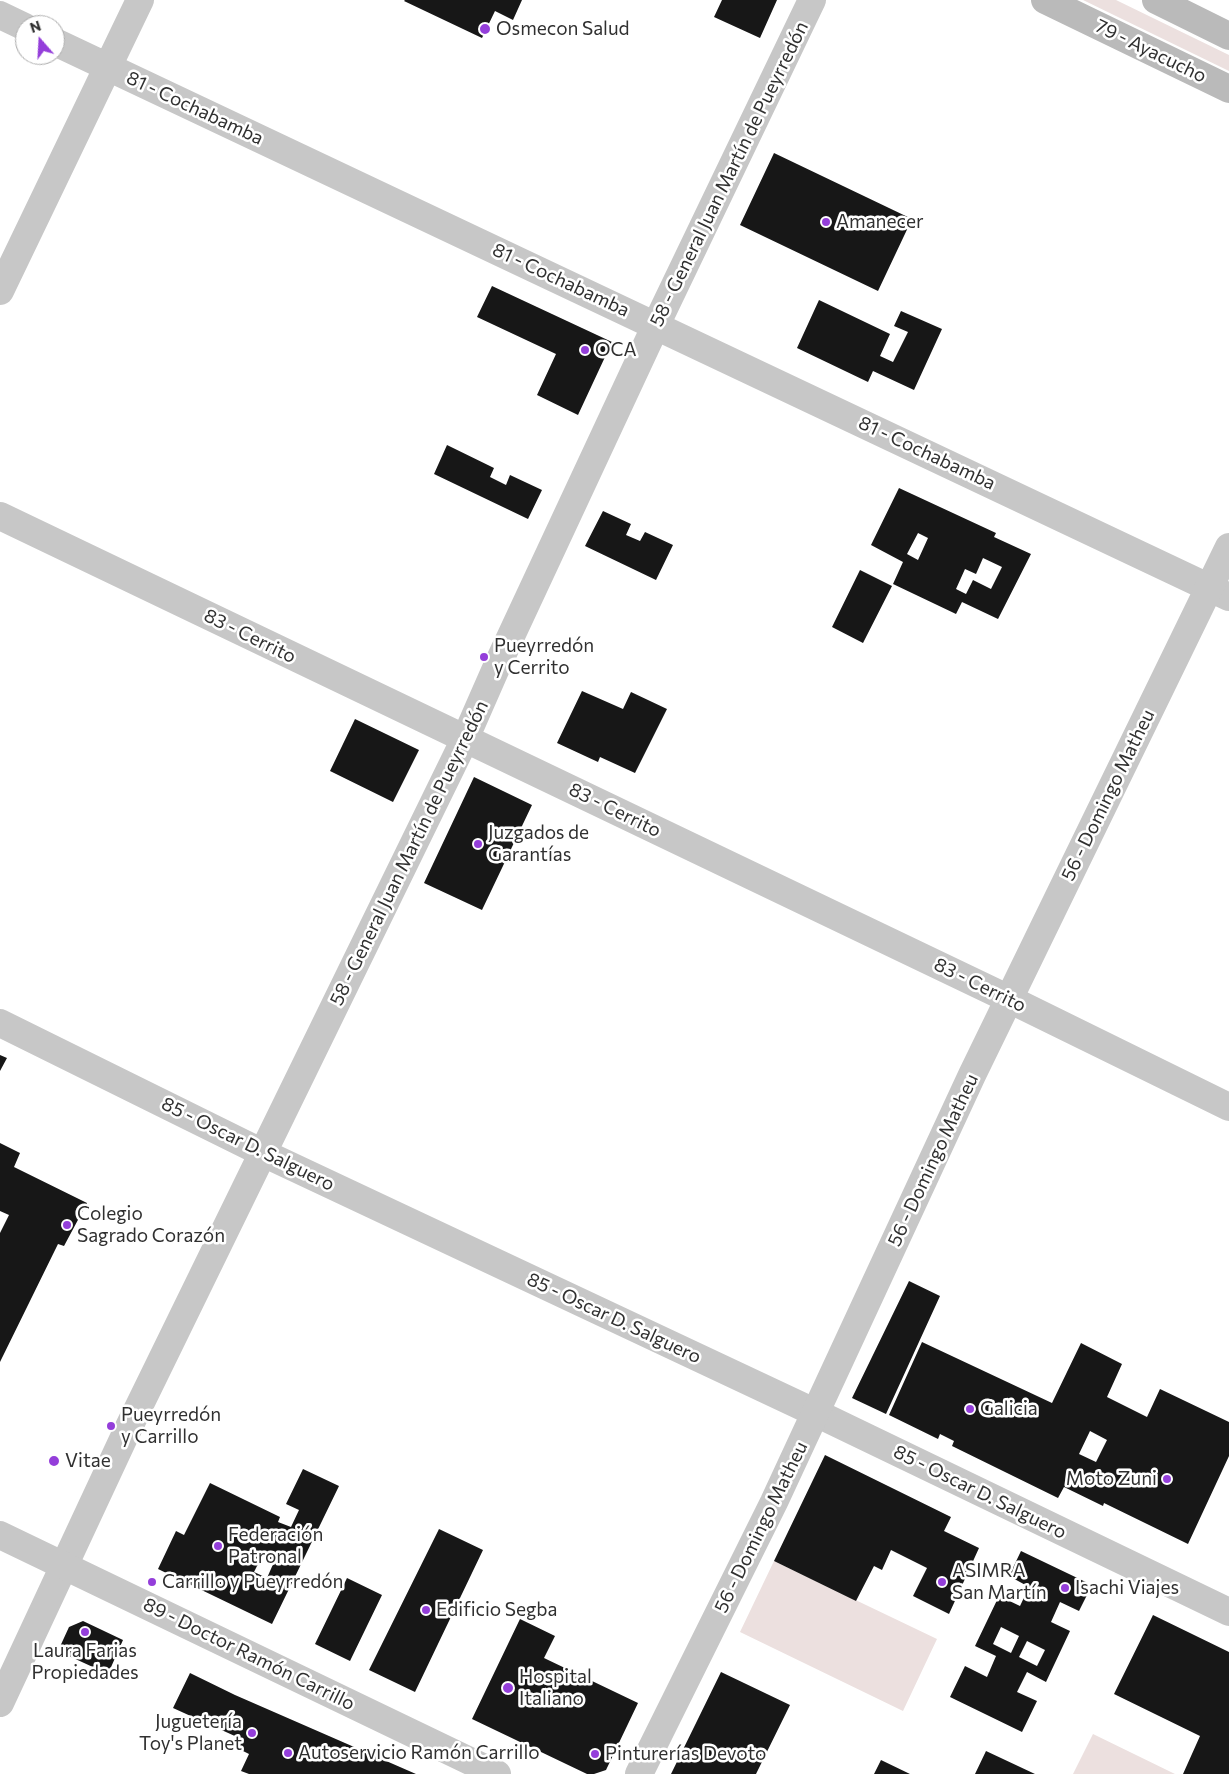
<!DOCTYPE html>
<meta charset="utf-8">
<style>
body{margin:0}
#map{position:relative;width:1229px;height:1774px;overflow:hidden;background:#fff;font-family:Commissioner,sans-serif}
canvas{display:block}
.north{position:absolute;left:15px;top:15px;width:50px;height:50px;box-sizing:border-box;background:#fff;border:1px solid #acacac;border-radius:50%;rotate:341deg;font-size:14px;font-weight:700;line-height:20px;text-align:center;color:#303030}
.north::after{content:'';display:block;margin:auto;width:18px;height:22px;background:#943eda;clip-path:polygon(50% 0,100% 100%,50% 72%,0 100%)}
</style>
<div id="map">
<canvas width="1229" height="1774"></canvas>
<div class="north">N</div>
</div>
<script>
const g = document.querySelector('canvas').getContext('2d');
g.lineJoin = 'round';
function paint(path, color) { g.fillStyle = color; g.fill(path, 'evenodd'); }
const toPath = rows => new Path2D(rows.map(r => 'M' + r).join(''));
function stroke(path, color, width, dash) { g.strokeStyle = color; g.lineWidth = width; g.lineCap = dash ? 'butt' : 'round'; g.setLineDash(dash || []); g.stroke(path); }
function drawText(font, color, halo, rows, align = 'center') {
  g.font = font + ' Commissioner,sans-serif'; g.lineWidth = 5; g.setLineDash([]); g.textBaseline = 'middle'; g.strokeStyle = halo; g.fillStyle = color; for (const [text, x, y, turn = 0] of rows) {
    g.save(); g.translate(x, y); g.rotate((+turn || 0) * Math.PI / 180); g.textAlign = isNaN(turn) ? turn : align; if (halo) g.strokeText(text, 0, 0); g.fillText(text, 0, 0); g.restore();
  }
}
const green = toPath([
 [1083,0,1116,0,1229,55,1229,71],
 [774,1561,937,1639,903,1711,740,1632],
 [1093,1734,1175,1774,1073,1774]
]);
const building = toPath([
 [405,0,522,0,513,20,495,11,482,38,404,1],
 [722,0,777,0,760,38,714,17],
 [774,153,912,219,878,291,740,225],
 [492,286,612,342,578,415,537,395,556,354,477,317],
 [819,300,890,334,880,356,893,362,908,332,894,326,901,311,942,329,914,390,873,371,868,382,797,348],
 [447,445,494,468,490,477,506,485,510,475,542,490,528,519,434,474],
 [899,488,996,533,994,537,1031,554,998,619,962,602,956,614,893,584,903,562,871,545],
 [918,533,928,538,918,560,907,554],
 [983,558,1002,567,991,589,973,580,966,594,956,589,965,569,976,574],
 [603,511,631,524,626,535,640,541,645,532,673,545,656,580,585,546],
 [860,570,892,586,863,643,832,627],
 [582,691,623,709,631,692,667,709,635,773,600,757,598,762,557,743],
 [355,719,419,750,393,802,330,771],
 [474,777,532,805,482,910,424,883],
 [0,1055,7,1058,0,1071],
 [0,1143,20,1153,14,1167,87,1203,64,1246,58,1244,0,1362,0,1233,9,1215,0,1211],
 [909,1281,940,1296,886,1414,852,1398],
 [922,1342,1052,1403,1081,1343,1122,1364,1107,1397,1147,1417,1160,1389,1229,1422,1229,1456,1188,1544,1104,1503,1103,1506,1064,1487,1058,1498,952,1446,954,1441,940,1434,938,1439,889,1415],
 [1090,1431,1107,1440,1096,1462,1079,1454],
 [825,1455,951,1517,944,1531,979,1548,949,1614,913,1596,927,1568,891,1550,882,1570,874,1566,856,1601,774,1561],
 [303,1469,339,1486,272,1624,158,1569,176,1531,184,1535,210,1483,280,1517,278,1522,291,1527,299,1510,286,1504],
 [262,1556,274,1562,267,1578,254,1572],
 [439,1529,483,1550,415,1692,369,1670],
 [1021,1551,1092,1585,1079,1611,1060,1602,1051,1622,1070,1631,1046,1682,1027,1672,1017,1692,1037,1701,1022,1732,950,1697,965,1666,987,1677,996,1656,975,1646,999,1596,1020,1606,1029,1587,1009,1576],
 [1001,1627,1019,1636,1011,1653,993,1644],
 [1027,1641,1045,1650,1037,1666,1019,1657],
 [347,1578,382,1595,350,1661,315,1644],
 [1153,1615,1229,1652,1229,1774,1183,1774,1200,1736,1114,1694],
 [520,1619,555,1636,544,1658,638,1703,606,1770,594,1774,587,1774,472,1719],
 [83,1621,123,1640,108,1674,58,1651,69,1627],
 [721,1672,790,1705,756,1774,671,1774],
 [190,1673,235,1695,416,1774,249,1774,241,1771,249,1754,233,1746,237,1737,173,1708],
 [986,1751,1035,1774,975,1774],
 [881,1760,910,1774,874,1774]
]);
const minor = toPath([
 [0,15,25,27],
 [55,42,1229,597],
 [0,291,140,0],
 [0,516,1009,999,1229,1107],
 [0,1023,263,1153,816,1413,1229,1612],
 [0,1703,126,1433,465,739,497,666,656,325,812,0]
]);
const tertiary = toPath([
 [0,1535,497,1774],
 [639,1774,774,1502,972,1075,1229,547]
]);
const secondary = toPath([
 [1045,0,1229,89],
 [1156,0,1229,36]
]);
const markers = [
 [485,29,6,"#943eda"],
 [826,222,5,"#943eda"],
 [585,350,5,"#943eda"],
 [484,657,5,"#943eda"],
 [478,844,5,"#943eda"],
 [67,1225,5,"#943eda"],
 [970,1409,5,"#943eda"],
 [111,1426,5,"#943eda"],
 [54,1461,6,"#943eda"],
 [1167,1479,5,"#943eda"],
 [218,1546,5,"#943eda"],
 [152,1582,5,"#943eda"],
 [942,1582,5,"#943eda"],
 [1065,1588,5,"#943eda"],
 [426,1610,5,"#943eda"],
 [85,1632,5,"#943eda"],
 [508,1688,6,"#943eda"],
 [252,1733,5,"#943eda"],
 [288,1753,5,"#943eda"],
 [595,1754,5,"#943eda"]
];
const poiNames = [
 ["Osmecon Salud",496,29],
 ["Amanecer",836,222],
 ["OCA",595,350],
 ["Pueyrredón",494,646],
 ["y Cerrito",494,668],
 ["Juzgados de",488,833],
 ["Garantías",488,855],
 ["Colegio",77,1214],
 ["Sagrado Corazón",77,1236],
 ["Galicia",980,1409],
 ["Pueyrredón",121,1415],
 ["y Carrillo",121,1437],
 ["Vitae",65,1461],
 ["Moto Zuni",1157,1479,"right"],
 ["Federación",228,1535],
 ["Patronal",228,1557],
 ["ASIMRA",952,1571],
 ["San Martín",952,1593],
 ["Carrillo y Pueyrredón",162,1582],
 ["Isachi Viajes",1075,1588],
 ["Edificio Segba",436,1610],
 ["Laura Farias",85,1651,"center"],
 ["Propiedades",85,1673,"center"],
 ["Hospital",519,1677],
 ["Italiano",519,1699],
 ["Juguetería",242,1722,"right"],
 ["Toy's Planet",242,1744,"right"],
 ["Autoservicio Ramón Carrillo",298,1753],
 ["Pinturerías Devoto",605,1754]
];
const streetNames = [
 ["79 - Ayacucho",1151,51,26],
 ["81 - Cochabamba",195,108,25],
 ["58 - General Juan Martín de Pueyrredón",729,174,-64],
 ["81 - Cochabamba",561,280,25],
 ["81 - Cochabamba",927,453,25],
 ["83 - Cerrito",250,636,26],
 ["56 - Domingo Matheu",1108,795,-64],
 ["83 - Cerrito",615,810,26],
 ["58 - General Juan Martín de Pueyrredón",409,853,-64],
 ["83 - Cerrito",980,985,26],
 ["85 - Oscar D. Salguero",248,1144,26],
 ["56 - Domingo Matheu",933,1160,-65],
 ["85 - Oscar D. Salguero",614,1318,25],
 ["85 - Oscar D. Salguero",980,1492,26],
 ["56 - Domingo Matheu",761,1527,-64],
 ["89 - Doctor Ramón Carrillo",249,1654,26]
];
paint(green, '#ece0df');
paint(building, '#171717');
stroke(minor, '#c7c7c7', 28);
stroke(tertiary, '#c7c7c7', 28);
stroke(secondary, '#bababa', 28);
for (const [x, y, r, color] of markers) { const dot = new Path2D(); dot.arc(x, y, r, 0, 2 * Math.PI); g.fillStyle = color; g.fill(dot); stroke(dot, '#fff', 2); }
drawText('19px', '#303030', '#fff', poiNames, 'left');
drawText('19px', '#303030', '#fff', streetNames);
</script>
